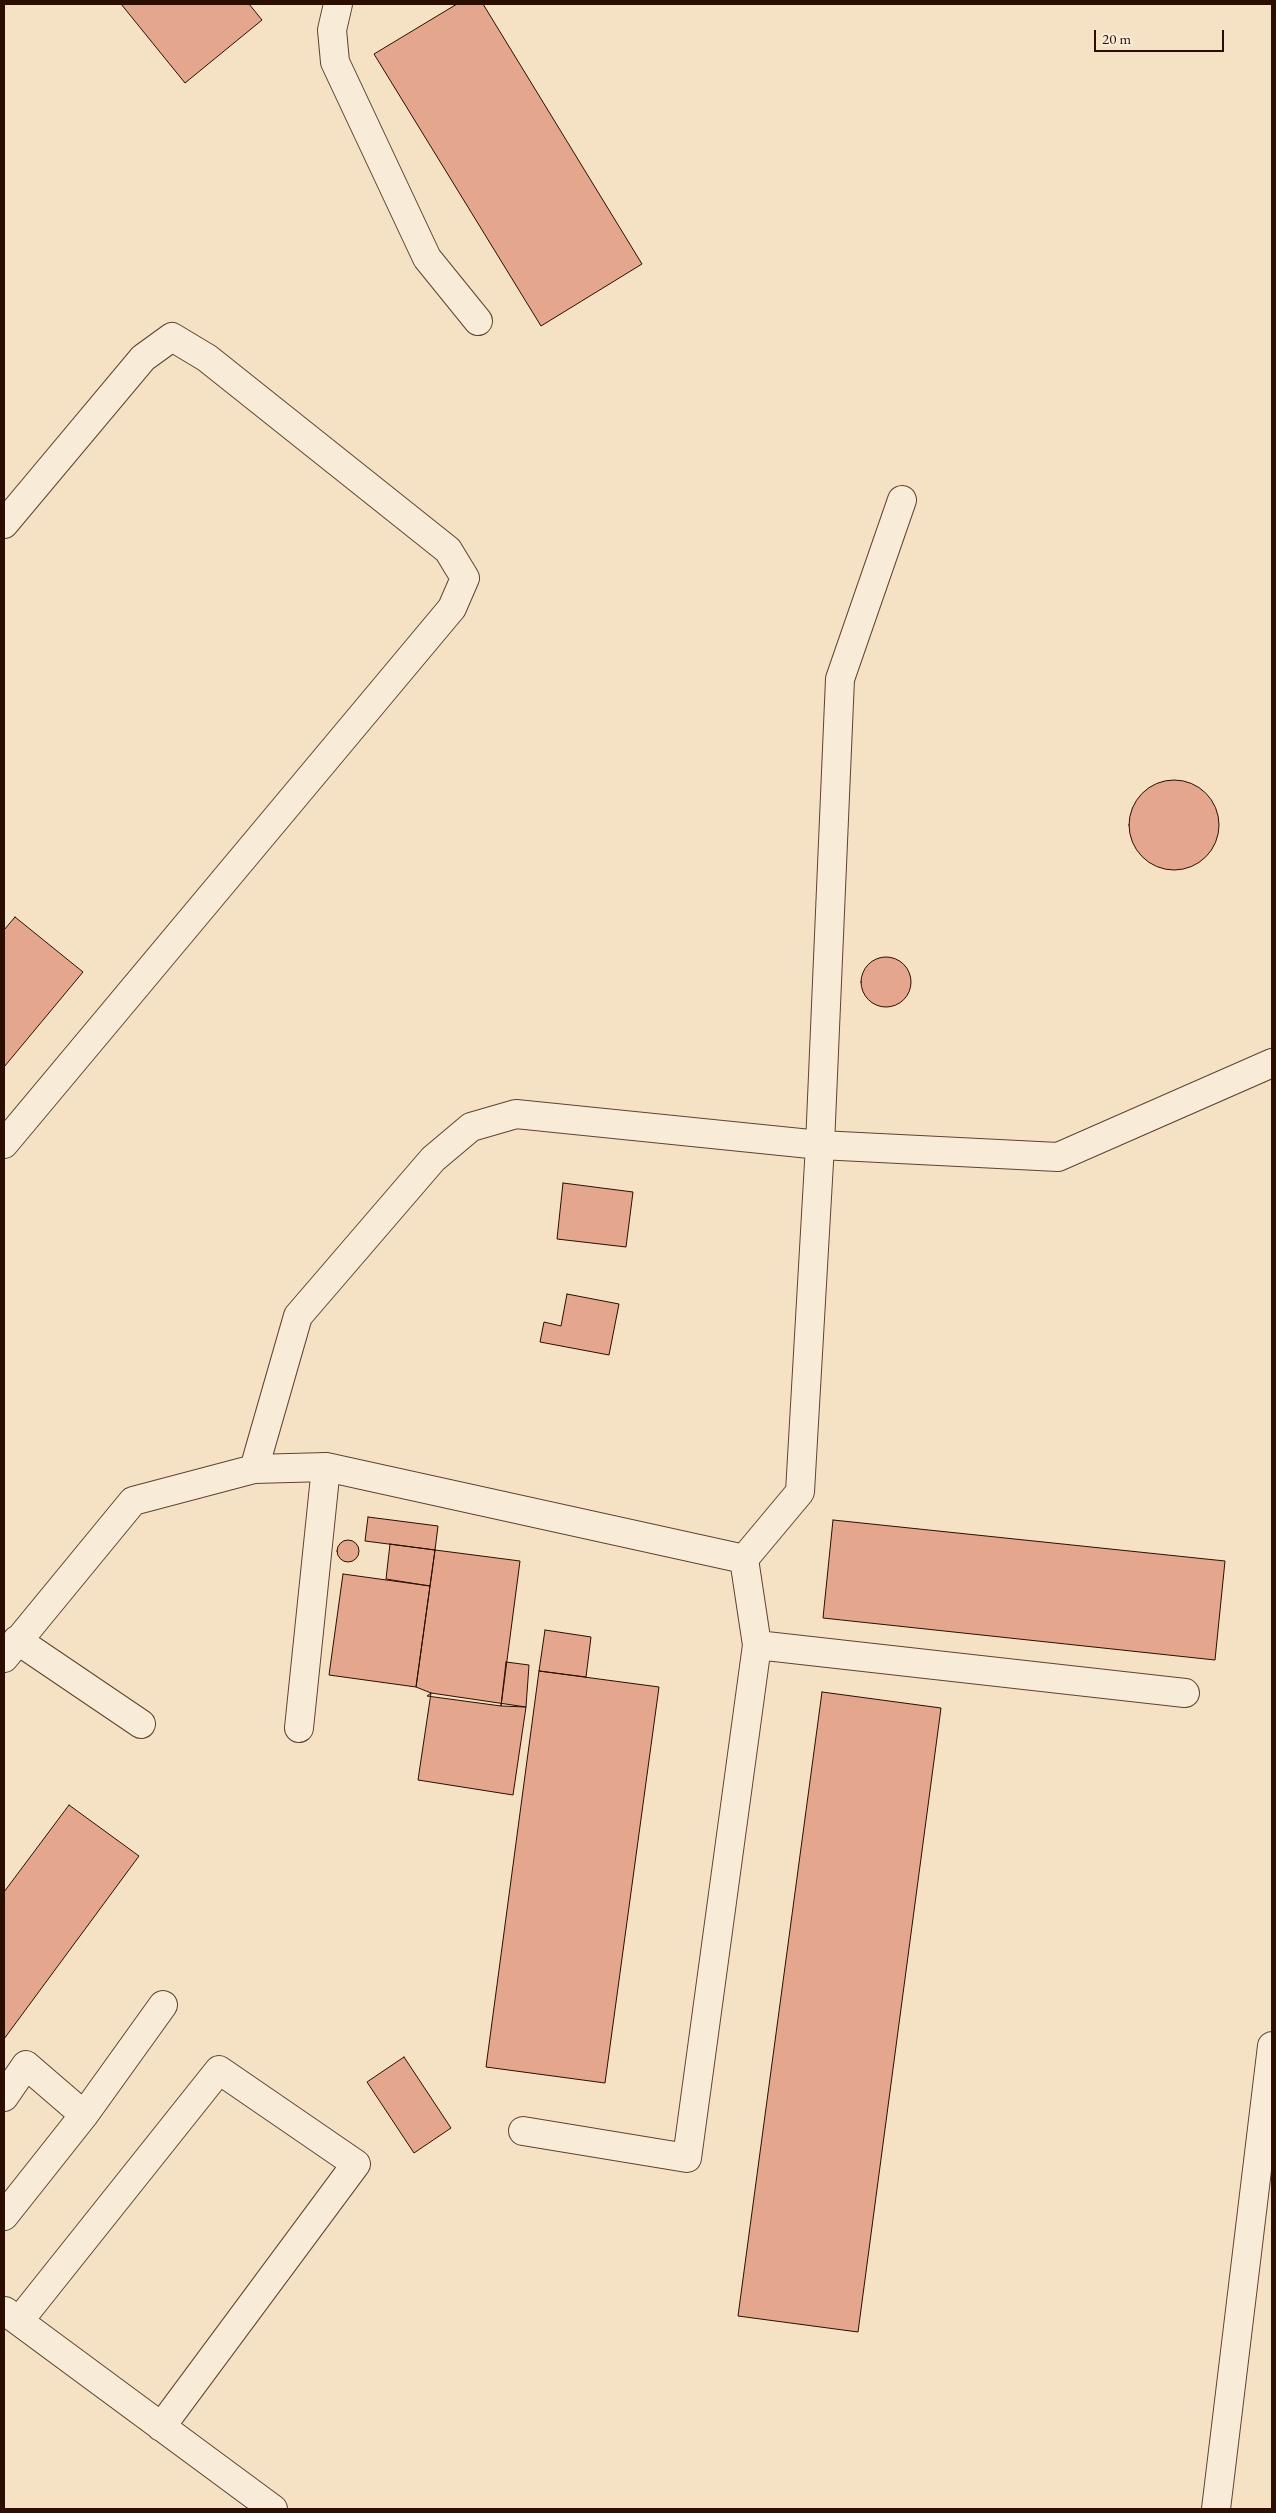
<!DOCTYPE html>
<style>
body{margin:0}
#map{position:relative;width:1276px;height:2513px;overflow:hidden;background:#f5e2c4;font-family:"EB Garamond",serif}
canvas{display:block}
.frame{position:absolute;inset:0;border:5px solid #2b0e00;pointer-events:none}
.scale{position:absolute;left:1094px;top:30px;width:130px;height:22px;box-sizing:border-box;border:2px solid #2b0e00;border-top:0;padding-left:6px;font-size:15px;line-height:18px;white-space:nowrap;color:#2b0e00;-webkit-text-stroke:4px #f8ecd9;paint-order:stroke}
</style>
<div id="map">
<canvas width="1276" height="2513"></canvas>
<div class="frame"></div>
<div class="scale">20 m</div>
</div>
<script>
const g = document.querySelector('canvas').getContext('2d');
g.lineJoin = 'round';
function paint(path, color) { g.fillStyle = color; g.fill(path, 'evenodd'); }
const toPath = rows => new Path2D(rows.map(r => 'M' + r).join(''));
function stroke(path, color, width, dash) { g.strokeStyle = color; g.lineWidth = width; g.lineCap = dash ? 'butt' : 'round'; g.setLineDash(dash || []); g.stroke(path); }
const building = toPath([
 [121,4,249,4,262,20,185,83,121,4],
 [457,4,483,4,642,264,541,326,374,54,457,4],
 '1129 825a45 45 0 1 1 90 0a45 45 0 1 1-90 0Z',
 [15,917,83,972,4,1067,4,930,15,917],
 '861 982a25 25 0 1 1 50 0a25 25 0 1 1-50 0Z',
 [563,1183,633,1192,626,1247,557,1239,563,1183],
 [567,1294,619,1304,609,1355,540,1342,544,1322,561,1326,567,1294],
 [368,1517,438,1526,435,1550,365,1541,368,1517],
 [833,1520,1225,1561,1215,1660,823,1618,833,1520],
 '337 1551a11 11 0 1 1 22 0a11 11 0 1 1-22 0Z',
 [390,1544,435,1550,430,1586,386,1579,390,1544],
 [435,1550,520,1561,501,1706,427,1696,431,1693,416,1687,435,1550],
 [343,1574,430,1586,416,1687,329,1675,343,1574],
 [545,1630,591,1637,586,1677,539,1671,545,1630],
 [506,1662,529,1665,526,1707,501,1706,506,1662],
 [539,1671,659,1687,605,2083,486,2067,539,1671],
 [822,1692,941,1708,858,2332,738,2316,822,1692],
 [431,1693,526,1707,513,1795,418,1780,431,1693],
 [69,1805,139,1856,4,2039,4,1892,69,1805],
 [404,2057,451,2128,414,2153,367,2082,404,2057]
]);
const minor = toPath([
 [338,4,332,30,335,62,427,258,478,321],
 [4,524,143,358,172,337,207,358,448,550,465,578,452,608,4,1144],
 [254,1469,298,1316,433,1159,471,1127,516,1114,820,1145,1058,1157,1272,1063],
 [744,1559,800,1492,820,1145,840,679,902,500],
 [17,1640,141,1724],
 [757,1645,1185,1693],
 [4,1658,133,1501,254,1469,326,1467,744,1559,757,1645,687,2158,523,2131],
 [299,1728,326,1467],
 [4,2097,26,2065,84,2115],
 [4,2216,84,2115,163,2005],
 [5,2311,273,2509],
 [19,2321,219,2070,356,2164,161,2427],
 [1216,2509,1272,2046]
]);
paint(building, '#e4a68c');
stroke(building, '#2b0e00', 1);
stroke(minor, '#5e4331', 30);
stroke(minor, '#f8ecd9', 28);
</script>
